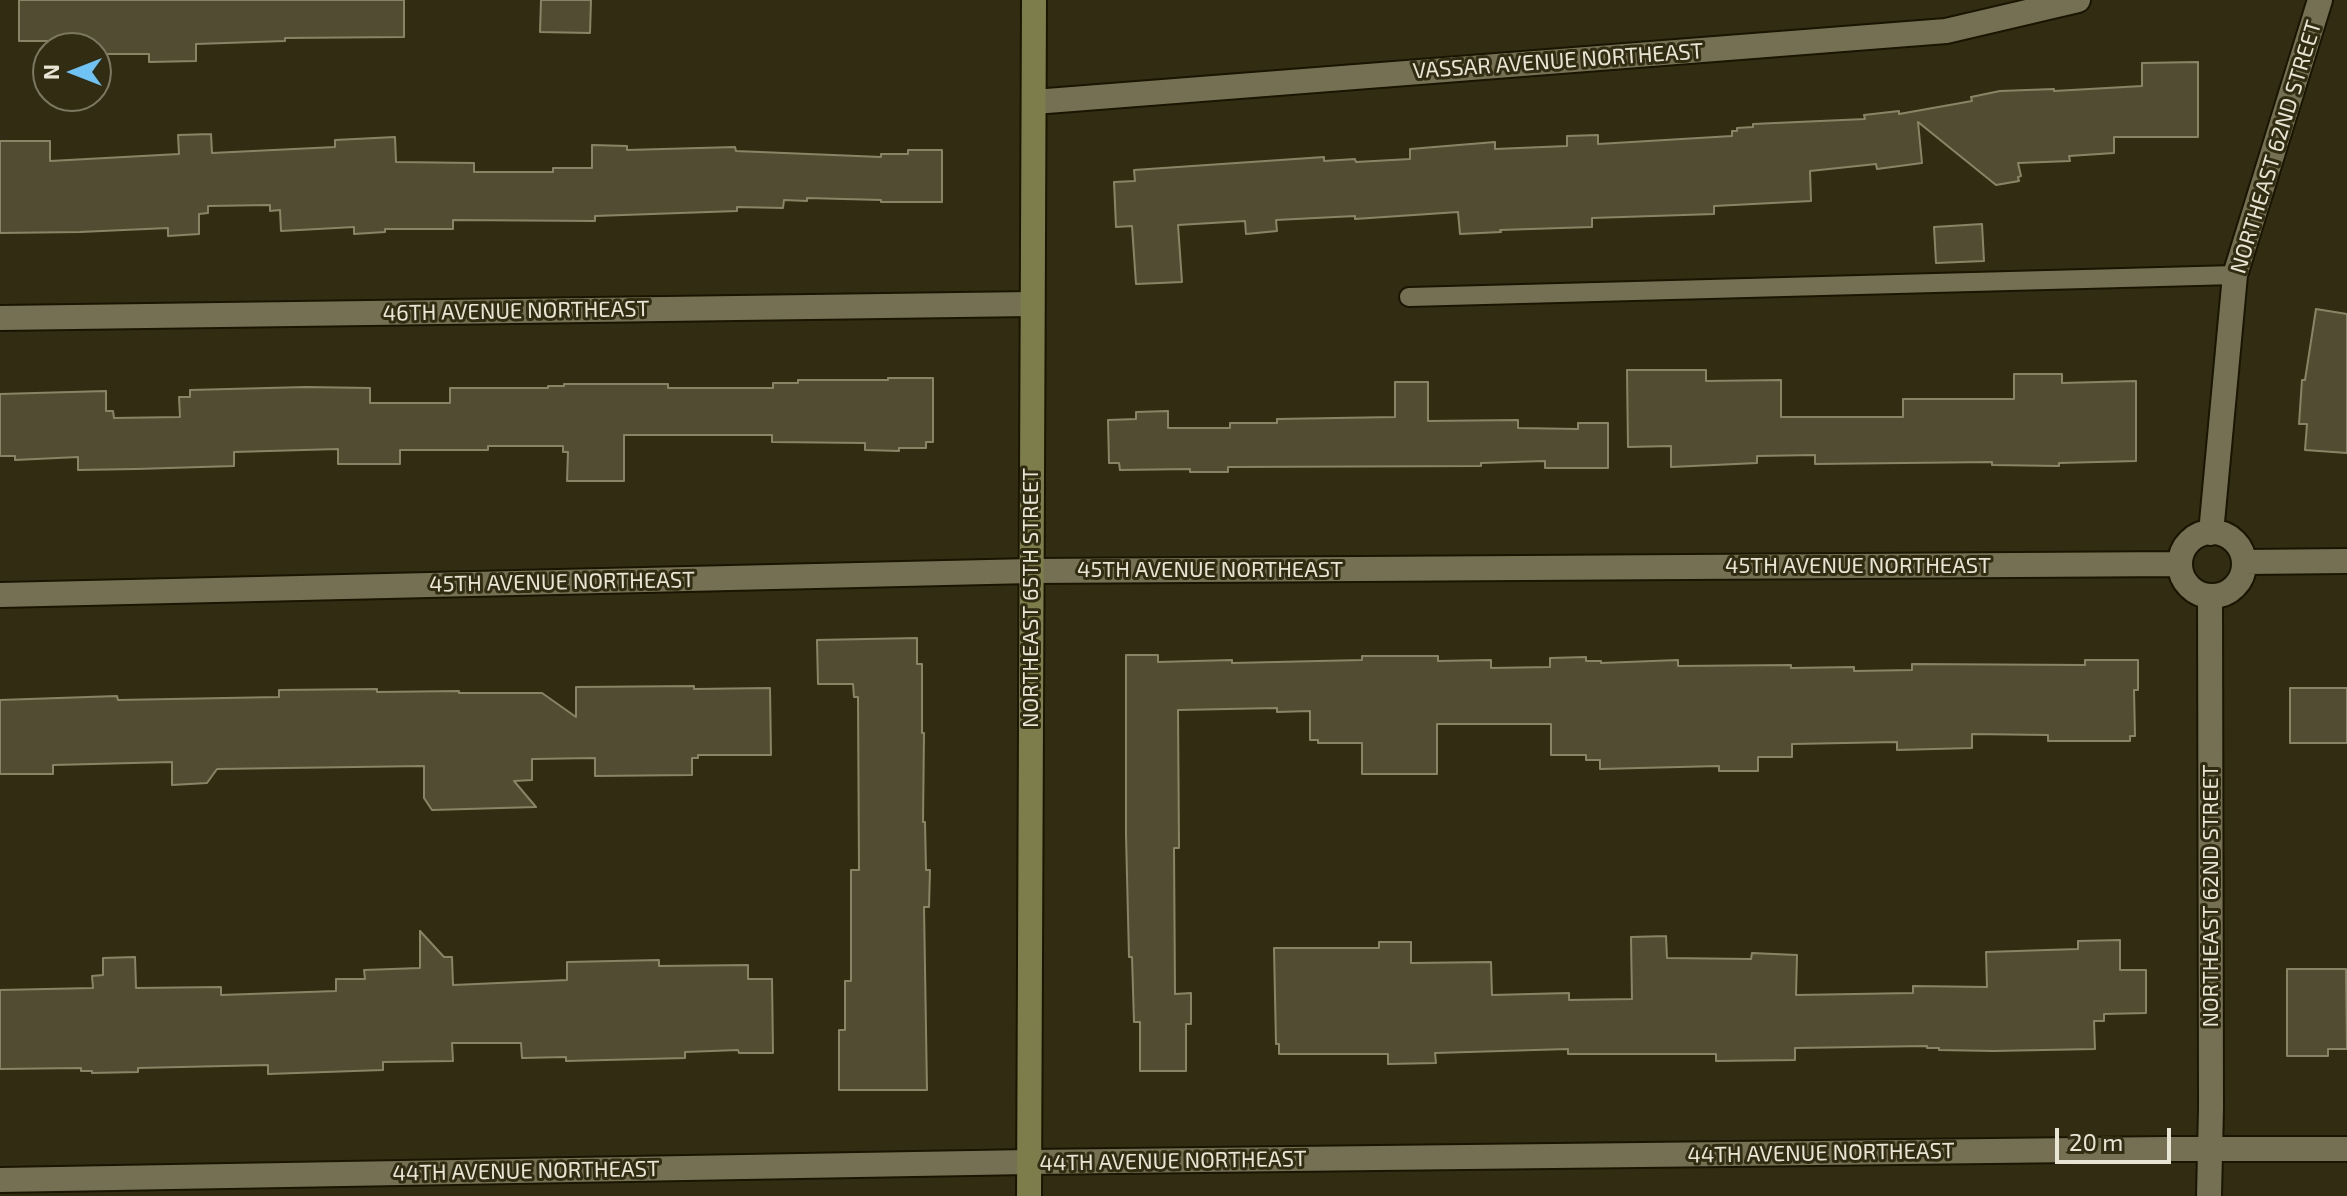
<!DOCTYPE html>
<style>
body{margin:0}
#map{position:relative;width:2347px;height:1196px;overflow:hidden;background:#322d12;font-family:"Exo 2",sans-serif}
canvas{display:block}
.north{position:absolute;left:32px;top:32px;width:80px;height:80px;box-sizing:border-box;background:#322d12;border:2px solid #7b7760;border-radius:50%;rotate:270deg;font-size:22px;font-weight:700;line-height:32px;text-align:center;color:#e8e5d5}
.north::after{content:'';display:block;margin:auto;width:28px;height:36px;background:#70c2f4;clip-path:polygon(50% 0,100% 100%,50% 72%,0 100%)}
.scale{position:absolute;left:2055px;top:1128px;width:116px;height:36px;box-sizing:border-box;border:4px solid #e8e5d5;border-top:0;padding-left:10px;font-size:24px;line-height:28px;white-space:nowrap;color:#e8e5d5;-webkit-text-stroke:6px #322d12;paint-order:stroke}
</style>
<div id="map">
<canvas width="2347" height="1196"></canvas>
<div class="north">N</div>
<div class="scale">20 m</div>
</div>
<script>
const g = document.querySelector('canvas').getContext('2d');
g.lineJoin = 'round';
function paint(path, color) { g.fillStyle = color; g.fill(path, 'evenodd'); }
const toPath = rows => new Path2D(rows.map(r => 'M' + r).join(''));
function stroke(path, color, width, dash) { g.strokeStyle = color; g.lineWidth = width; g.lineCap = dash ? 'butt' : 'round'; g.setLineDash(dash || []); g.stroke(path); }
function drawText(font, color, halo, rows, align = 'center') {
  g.font = font + ' "Exo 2",sans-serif'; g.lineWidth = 6; g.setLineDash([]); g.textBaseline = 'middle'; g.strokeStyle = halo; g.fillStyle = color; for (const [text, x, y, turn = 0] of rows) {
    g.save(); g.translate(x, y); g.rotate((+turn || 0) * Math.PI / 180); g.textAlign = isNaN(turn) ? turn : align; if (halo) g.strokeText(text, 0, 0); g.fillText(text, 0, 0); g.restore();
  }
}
const building = toPath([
 [19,0,404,0,404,37,285,38,285,41,196,44,196,61,149,62,149,54,96,54,96,48,66,48,66,41,19,41,19,0],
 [541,0,591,0,590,33,540,32,541,0],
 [2198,62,2198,137,2114,137,2114,153,2069,156,2070,161,2018,163,2021,176,2018,177,2019,181,1996,185,1918,122,1922,163,1877,169,1876,164,1810,171,1811,201,1714,206,1714,214,1592,218,1592,227,1500,230,1501,232,1460,234,1458,212,1355,219,1355,216,1276,220,1277,231,1246,234,1245,221,1178,225,1182,282,1136,284,1132,226,1116,227,1114,182,1135,181,1134,170,1324,157,1324,161,1355,159,1356,162,1410,159,1410,149,1495,142,1495,149,1567,146,1567,136,1598,135,1598,144,1732,136,1732,131,1737,131,1737,128,1753,127,1753,124,1865,119,1864,115,1899,111,1899,114,1972,101,1971,97,2000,91,2054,89,2054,91,2142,86,2142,63,2198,62],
 [211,134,212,153,335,147,335,140,395,137,396,162,474,163,474,172,553,172,553,168,592,168,592,145,627,146,627,150,735,147,736,151,881,157,881,154,908,154,908,150,942,150,942,202,881,202,881,200,807,198,807,201,784,200,783,208,737,207,737,211,595,216,595,221,453,220,453,229,385,229,385,232,354,234,354,227,281,231,280,210,270,211,270,205,208,206,208,213,199,214,199,234,168,236,168,228,80,232,0,233,0,141,50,141,50,161,179,154,178,135,211,134],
 [1982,224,1984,261,1936,263,1934,227,1982,224],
 [2316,309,2347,314,2347,453,2305,450,2307,424,2299,424,2302,380,2305,380,2316,309],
 [1627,370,1706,370,1706,381,1781,380,1781,417,1903,417,1903,399,2014,399,2014,374,2062,374,2062,383,2136,381,2136,461,2059,463,2059,466,1992,465,1992,462,1815,464,1815,455,1757,456,1757,463,1671,467,1671,446,1628,447,1627,370],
 [888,378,933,378,933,442,926,442,926,448,899,448,899,451,865,450,865,443,772,442,772,435,624,435,624,481,567,481,568,452,563,452,563,446,488,446,488,450,400,450,400,464,338,464,338,449,234,452,234,466,136,469,78,470,78,457,15,460,15,456,0,456,0,394,106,391,106,411,113,411,114,418,180,417,179,397,190,397,190,390,306,387,370,388,370,403,450,403,450,388,548,388,548,386,564,386,564,384,668,384,668,388,773,388,773,383,798,383,798,380,888,380,888,378],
 [1395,382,1428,382,1428,421,1518,420,1518,428,1578,429,1578,423,1608,423,1608,468,1545,468,1545,461,1481,463,1481,466,1228,467,1228,472,1190,472,1190,469,1120,470,1119,463,1109,463,1108,420,1136,419,1136,412,1168,411,1168,428,1230,428,1230,423,1277,423,1277,419,1395,417,1395,382],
 [917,638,917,664,922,664,922,733,924,733,923,822,925,822,926,870,930,870,929,907,924,907,927,1090,839,1090,839,1030,845,1030,845,981,851,981,851,870,859,870,858,697,854,697,853,684,818,684,817,640,917,638],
 [1126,655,1158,655,1158,662,1232,660,1232,663,1362,660,1362,656,1438,656,1438,661,1491,660,1491,668,1550,667,1550,658,1586,657,1586,661,1601,661,1601,663,1678,660,1678,666,1791,665,1791,668,1854,667,1854,671,1912,670,1912,664,2085,665,2085,660,2138,660,2138,690,2134,690,2135,736,2130,736,2130,741,2048,741,2048,735,1972,734,1972,748,1897,750,1897,742,1792,744,1792,757,1758,757,1758,771,1719,771,1719,766,1600,769,1600,760,1586,760,1586,755,1551,755,1551,724,1437,724,1437,774,1362,774,1362,743,1318,743,1318,740,1310,740,1310,711,1277,712,1277,708,1178,710,1179,848,1174,848,1175,994,1191,993,1191,1024,1186,1024,1186,1071,1140,1071,1140,1022,1134,1022,1132,957,1129,957,1126,835,1126,655],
 [694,686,694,689,770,688,771,755,698,755,698,758,692,758,692,775,595,776,595,758,532,759,532,780,514,781,536,807,432,810,424,798,424,766,217,769,207,783,172,785,172,762,53,765,53,774,0,774,0,700,117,696,118,700,279,697,279,690,377,689,377,692,459,691,459,693,542,693,576,717,576,687,694,686],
 [2290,688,2347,688,2347,743,2290,743,2290,688],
 [420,931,444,957,452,957,453,985,567,980,567,962,659,960,659,966,748,965,748,979,772,979,773,1053,739,1053,738,1050,685,1052,685,1058,566,1061,566,1057,522,1058,521,1043,452,1043,453,1061,383,1062,383,1070,268,1074,268,1065,138,1068,138,1072,92,1073,92,1071,81,1071,81,1068,0,1069,0,990,93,988,92,976,103,975,103,958,135,957,136,988,221,987,221,995,336,991,336,979,365,979,364,970,420,968,420,931],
 [1666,936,1667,958,1751,959,1752,953,1797,955,1796,995,1913,993,1913,986,1987,987,1986,952,2078,949,2078,941,2120,940,2120,970,2146,970,2146,1013,2104,1014,2104,1021,2094,1021,2095,1049,1993,1051,1939,1050,1939,1048,1927,1048,1927,1046,1795,1048,1795,1060,1716,1061,1716,1054,1568,1054,1568,1049,1435,1053,1436,1063,1388,1064,1388,1054,1279,1054,1279,1044,1276,1044,1274,948,1379,948,1379,942,1411,942,1411,963,1491,962,1492,995,1569,993,1569,1000,1632,999,1631,937,1666,936],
 [2287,969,2346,969,2347,1049,2328,1049,2328,1056,2287,1056,2287,969]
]);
const lane = toPath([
 [1409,297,2235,275]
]);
const street = toPath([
 [1034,102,1946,31,2078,0],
 [0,318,1032,304],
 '2180 564a32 32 0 1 1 64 0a32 32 0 1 1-64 0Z',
 [2211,533,2235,275,2320,0],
 [2244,562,2347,561],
 [0,595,1031,571,2180,564],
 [0,1180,1029,1162,2166,1149,2347,1149],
 [2209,1196,2211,1108,2210,596]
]);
const secondary = toPath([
 [1029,1196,1034,0]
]);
const streetNames = [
 ["VASSAR AVENUE NORTHEAST",1558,61,-4],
 ["NORTHEAST 62ND STREET",2276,147,-73],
 ["46TH AVENUE NORTHEAST",516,311,-1],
 ["45TH AVENUE NORTHEAST",1858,566],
 ["45TH AVENUE NORTHEAST",1210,570],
 ["45TH AVENUE NORTHEAST",562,582,-1],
 ["NORTHEAST 65TH STREET",1031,598,-90],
 ["NORTHEAST 62ND STREET",2211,896,-90],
 ["44TH AVENUE NORTHEAST",1821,1153,-1],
 ["44TH AVENUE NORTHEAST",1173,1161,-1],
 ["44TH AVENUE NORTHEAST",526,1171,-1]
];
paint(building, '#524d32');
stroke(building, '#8a8467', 2);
stroke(lane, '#1a1500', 22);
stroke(street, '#1a1500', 28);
stroke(secondary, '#1a1500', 28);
stroke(lane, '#757053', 18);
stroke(street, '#757053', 24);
stroke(secondary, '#7c7d4a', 24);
drawText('22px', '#e8e5d5', '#322d12', streetNames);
</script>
